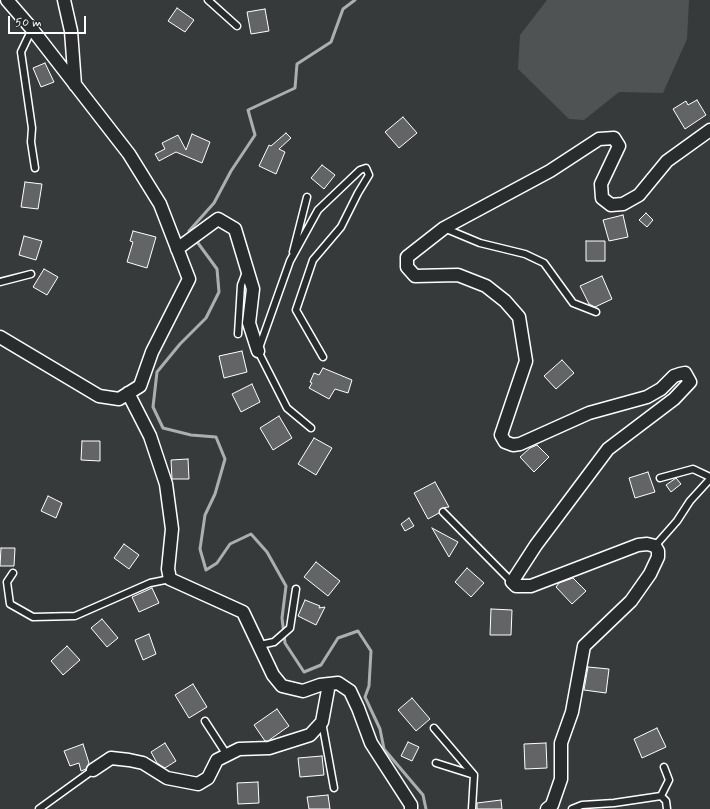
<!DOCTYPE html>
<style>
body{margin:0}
#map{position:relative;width:710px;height:809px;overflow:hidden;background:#373a3b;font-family:Mynerve,sans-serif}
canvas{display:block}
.scale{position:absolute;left:8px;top:16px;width:78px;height:18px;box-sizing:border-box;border:2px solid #fff;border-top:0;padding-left:5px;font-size:12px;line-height:14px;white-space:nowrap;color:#fff;-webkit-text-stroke:3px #2a2d2e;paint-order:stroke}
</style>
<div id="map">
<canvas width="710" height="809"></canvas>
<div class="scale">50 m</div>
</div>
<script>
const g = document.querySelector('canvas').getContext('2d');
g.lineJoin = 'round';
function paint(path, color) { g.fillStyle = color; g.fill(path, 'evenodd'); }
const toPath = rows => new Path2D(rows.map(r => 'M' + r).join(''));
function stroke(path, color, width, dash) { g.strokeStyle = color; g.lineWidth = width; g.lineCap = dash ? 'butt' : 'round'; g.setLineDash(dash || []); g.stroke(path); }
const green = toPath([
 [547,0,689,0,687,39,663,93,619,92,584,120,569,119,518,69,520,35]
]);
const stream = toPath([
 [192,235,189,231,214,203,231,171,255,135,248,110,295,88,297,64,331,42,343,9,355,0],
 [195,239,217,269,219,292,206,318,180,344,157,372,153,407,163,428,191,435,216,437,225,459,215,494,205,515,200,549,206,570,217,563,230,544,251,534,267,552,286,586,282,618,285,643,304,672,321,665,338,638,358,631,371,651,369,686,365,697,380,729,384,749,423,795,426,809]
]);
const building = toPath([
 [177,8,194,20,185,32,168,21,177,8],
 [265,9,269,31,251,34,247,12,265,9],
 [45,63,54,82,41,87,33,68,45,63],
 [697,100,706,115,685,129,673,109,686,101,688,105,697,100],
 [403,117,417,133,399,148,385,132,403,117],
 [286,133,291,138,279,149,285,152,276,174,259,166,269,145,271,146,286,133],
 [192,134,210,142,202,163,176,152,159,161,155,154,165,149,162,143,178,135,186,150,192,134],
 [322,165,335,175,324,189,311,178,322,165],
 [25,182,42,184,38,209,21,207,25,182],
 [646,213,653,220,647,227,639,220,646,213],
 [623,215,628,237,609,241,603,220,623,215],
 [133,231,156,237,147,268,127,262,133,242,130,241,133,231],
 [24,236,42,241,36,260,19,255,24,236],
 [586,241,605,241,605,261,586,261,586,241],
 [44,269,58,277,47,295,33,287,44,269],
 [602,276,612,299,595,307,589,304,580,286,602,276],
 [242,351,247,372,224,378,219,356,242,351],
 [562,360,574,373,556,389,544,376,562,360],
 [323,368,352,380,348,393,335,389,329,399,309,388,312,383,310,382,314,373,319,375,323,368],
 [252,384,260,402,241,412,232,394,252,384],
 [279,416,292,438,273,450,260,428,279,416],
 [314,438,332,448,316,475,298,464,314,438],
 [82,441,100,441,100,461,81,460,82,441],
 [537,445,549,457,534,472,520,457,530,448,537,445],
 [188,459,189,479,172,479,171,460,188,459],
 [648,472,655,492,635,498,629,478,648,472],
 [676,478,681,484,671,492,666,485,676,478],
 [435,482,449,507,442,508,439,513,428,519,414,493,435,482],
 [48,496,62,503,56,518,41,511,48,496],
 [409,518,414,526,405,531,401,524,409,518],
 [432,528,458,542,449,557,432,528],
 [124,544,139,555,129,569,114,558,124,544],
 [1,548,15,548,14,566,0,566,1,548],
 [316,562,340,581,328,596,304,577,316,562],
 [467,568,484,583,471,597,455,582,467,568],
 [573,578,586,591,572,604,556,587,559,583,573,578],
 [152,588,159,603,139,612,132,597,152,588],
 [305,600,320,606,319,608,325,607,316,625,298,616,305,600],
 [491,609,512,610,511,635,490,635,491,609],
 [102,619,118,638,107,647,91,628,102,619],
 [149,634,156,654,143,660,135,640,149,634],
 [67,646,80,660,63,675,51,661,67,646],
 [588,667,609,669,606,693,584,690,588,667],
 [193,684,207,707,189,718,175,695,193,684],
 [412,698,430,719,416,731,398,710,412,698],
 [277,709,289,726,268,741,265,741,254,725,277,709],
 [657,728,666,747,642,758,634,739,657,728],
 [408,742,419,747,412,761,401,756,408,742],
 [165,743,176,761,165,768,157,763,151,752,165,743],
 [546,743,547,768,525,769,524,744,546,743],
 [83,744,89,763,86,769,81,771,79,763,70,766,64,751,83,744],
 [322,756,324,775,300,777,298,758,322,756],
 [258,782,259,803,238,804,237,783,258,782],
 [328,795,330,809,309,809,307,797,328,795],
 [501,800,502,809,477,809,477,803,501,800]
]);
const lane = toPath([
 [208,0,237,26],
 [32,29,21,52,32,128,31,142,35,168],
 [444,228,480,243,525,254,544,263,573,303,596,312],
 [293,252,307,197],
 [0,282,31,274],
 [238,334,241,285,246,272],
 [311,428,287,408,258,351,290,261,318,210,360,170,366,168,369,175,358,193,341,227,313,260,296,310,323,357],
 [660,478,693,469,710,477],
 [443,512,512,582],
 [655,546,677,521,690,501,710,479],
 [13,573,7,582,10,604,33,617,75,616,150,583,170,579],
 [260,645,274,642,290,628,296,589],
 [205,721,227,755],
 [322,722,334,788],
 [434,728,474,775,472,809],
 [436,763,474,775],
 [661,796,669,780,664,767],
 [39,809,93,770],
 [572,809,582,805,614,803,661,796,666,801,667,809]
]);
const street = toPath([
 [64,0,71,31,75,85],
 [177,249,218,219,235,229,253,289,249,323,258,351],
 [0,337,99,396,119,399,140,386,152,352,189,279,160,204,129,154,32,29,7,0],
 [128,393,150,436,166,484,172,529,168,569,170,579,243,612,273,675,282,686,303,691,320,685,338,683,350,691,358,708,371,743,411,805,411,809],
 [93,770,111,758,129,760,143,763,167,778,198,784,208,778,217,760,239,749,269,748,310,735,322,722,329,684],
 [547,809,552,805,561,779,561,743,572,712,584,646,631,601,650,574,658,557,658,551,655,546,647,544,638,545,531,586,516,586,512,582,536,545,608,449,674,399,690,382,685,373,680,374,674,376,661,389,647,397,589,413,520,444,513,445,505,442,501,435,526,361,519,317,505,301,486,286,458,275,415,276,407,267,407,257,444,228,550,171,599,139,614,138,619,146,601,184,602,198,611,205,623,204,639,195,667,161,710,130]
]);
paint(green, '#505354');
stroke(stream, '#adaeaf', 3);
paint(building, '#636465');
stroke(building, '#fff', 1);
stroke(lane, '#fff', 9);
stroke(street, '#fff', 15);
stroke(lane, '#2a2d2e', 6);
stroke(street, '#2a2d2e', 12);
</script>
